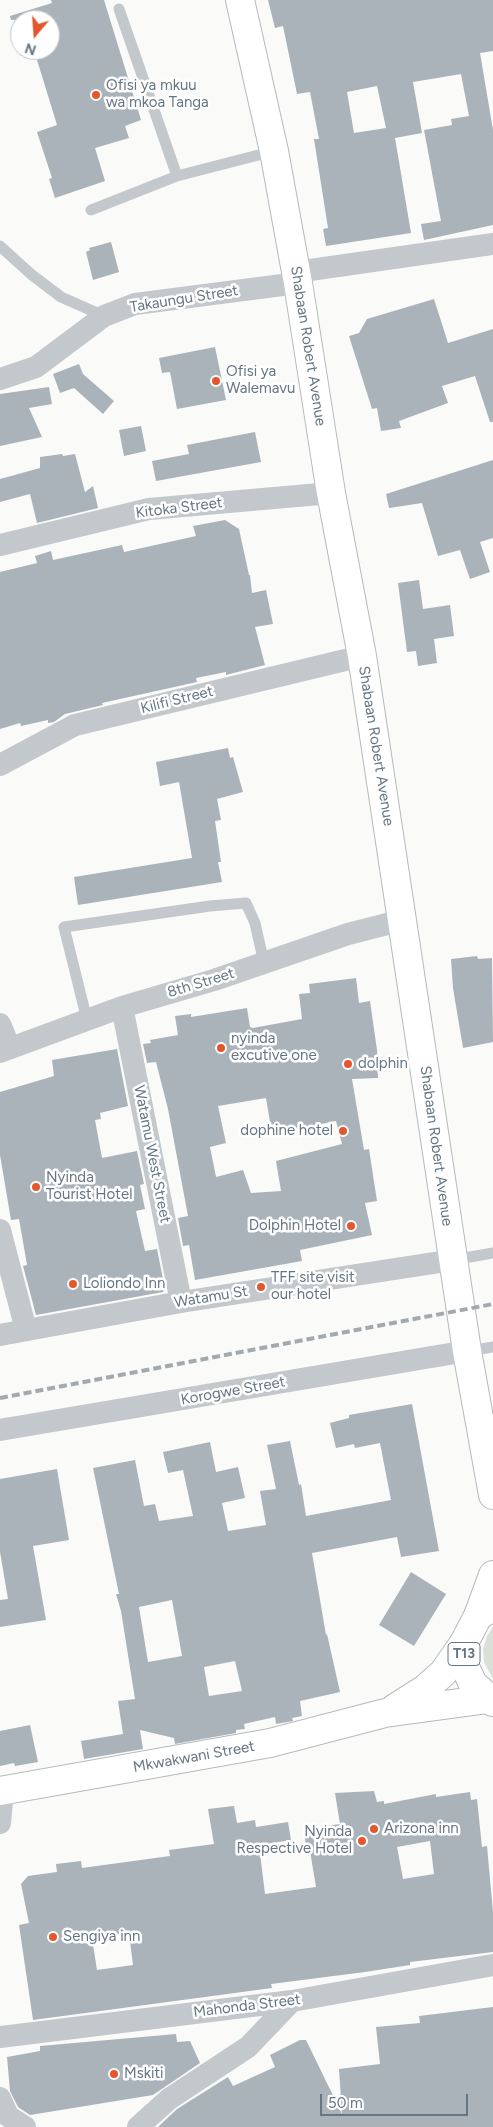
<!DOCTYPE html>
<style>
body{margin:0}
#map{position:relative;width:493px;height:2127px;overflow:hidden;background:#fafaf8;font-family:Figtree,sans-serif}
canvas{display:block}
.north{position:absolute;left:10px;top:10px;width:50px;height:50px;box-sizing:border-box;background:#fff;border:1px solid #c1c8cd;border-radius:50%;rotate:198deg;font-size:14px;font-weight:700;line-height:20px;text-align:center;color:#657683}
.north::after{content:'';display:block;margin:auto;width:18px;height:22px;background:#e4572e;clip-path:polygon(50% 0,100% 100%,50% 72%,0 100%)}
.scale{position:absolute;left:320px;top:2094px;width:148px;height:22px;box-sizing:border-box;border:2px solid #657683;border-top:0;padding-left:6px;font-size:15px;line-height:18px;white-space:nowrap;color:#657683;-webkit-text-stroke:4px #fff;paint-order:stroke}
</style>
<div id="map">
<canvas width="493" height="2127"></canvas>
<div class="north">N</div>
<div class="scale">50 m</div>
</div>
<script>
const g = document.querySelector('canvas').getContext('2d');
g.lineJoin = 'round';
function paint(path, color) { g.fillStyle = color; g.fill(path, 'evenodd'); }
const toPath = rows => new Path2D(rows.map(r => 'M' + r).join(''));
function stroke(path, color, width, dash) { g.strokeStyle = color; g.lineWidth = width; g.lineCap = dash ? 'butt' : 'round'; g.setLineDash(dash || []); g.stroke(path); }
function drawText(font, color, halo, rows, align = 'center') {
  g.font = font + ' Figtree,sans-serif'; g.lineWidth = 5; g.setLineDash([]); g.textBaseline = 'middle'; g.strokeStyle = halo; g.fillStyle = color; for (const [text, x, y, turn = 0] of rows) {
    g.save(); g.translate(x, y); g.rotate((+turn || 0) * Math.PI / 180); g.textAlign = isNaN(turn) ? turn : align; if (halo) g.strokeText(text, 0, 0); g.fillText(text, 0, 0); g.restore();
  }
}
const green = toPath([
 [493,1627,493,1679,484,1662,483,1649,487,1636]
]);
const building = toPath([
 [51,0,104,0,141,120,125,126,129,138,95,148,105,181,55,198,49,179,52,178,37,132,57,125,34,50,50,50,50,20,11,20,10,16,52,3],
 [268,0,493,0,493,51,480,53,493,130,493,225,424,240,421,224,441,221,424,130,452,125,451,119,469,116,461,74,413,82,422,133,395,138,411,233,326,246,323,229,328,228,314,139,319,139,310,92,297,94,283,26,275,28],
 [377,86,386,128,354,133,347,92],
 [111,242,119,272,93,280,86,252,90,250,89,248],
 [434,299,448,343,493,329,493,422,490,422,475,376,442,386,448,403,399,421,401,428,381,431,377,408,372,409,349,336,359,333,367,319],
 [215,347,226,400,177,409,170,372,162,373,159,358],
 [79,364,83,374,114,401,103,414,74,388,60,393,53,374],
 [49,387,52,404,29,408,42,437,0,446,0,394],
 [141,426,146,451,124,456,119,430],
 [255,432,261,462,156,481,152,461,189,454,187,445],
 [62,454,63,456,75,454,85,492,93,486,98,508,37,523,30,494,0,502,0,479,40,468,40,457],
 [493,460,493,538,480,542,490,572,470,579,460,550,438,556,422,503,389,508,386,494],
 [225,520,239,529,249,575,250,575,252,593,266,590,273,624,255,627,265,665,226,675,226,672,196,678,197,682,102,703,103,705,65,714,54,722,48,723,48,720,21,726,20,723,0,729,0,572,37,563,35,556,51,551,53,560,122,545,124,552,196,536,193,526],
 [419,580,423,609,450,605,454,636,434,639,437,663,418,666,416,651,407,652,398,583],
 [228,748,230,758,233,757,243,792,217,799,221,820,215,821,221,862,218,862,222,882,78,905,74,877,192,858,179,782,160,786,156,762],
 [477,956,478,959,492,958,493,1042,463,1048,453,988,451,959],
 [356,978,359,1003,370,1001,377,1050,378,1078,352,1079,364,1150,369,1149,377,1201,365,1203,372,1235,300,1250,302,1261,195,1280,189,1245,183,1246,178,1218,188,1216,168,1109,156,1062,147,1063,143,1044,151,1043,150,1040,178,1035,175,1016,191,1014,191,1017,247,1008,250,1027,253,1028,302,1019,299,994,310,993,309,984],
 [266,1098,272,1134,336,1121,342,1144,276,1161,281,1191,251,1193,243,1170,216,1177,210,1147,226,1143,218,1106],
 [117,1049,128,1106,100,1113,101,1119,95,1120,102,1158,137,1151,144,1184,140,1185,145,1209,136,1211,145,1251,157,1249,165,1289,163,1292,36,1315,23,1266,27,1265,19,1219,11,1220,0,1155,0,1092,54,1076,52,1060],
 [412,1404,439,1551,401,1557,397,1537,312,1553,326,1635,327,1634,340,1692,300,1701,302,1716,292,1718,293,1721,276,1724,275,1717,244,1724,245,1729,236,1730,236,1733,175,1744,174,1738,140,1730,143,1749,84,1759,81,1741,123,1734,118,1701,135,1699,121,1611,116,1594,119,1594,93,1468,135,1460,144,1506,155,1504,159,1521,193,1516,183,1470,168,1473,163,1452,210,1442,216,1472,238,1467,245,1498,222,1503,228,1531,266,1525,260,1491,276,1489,267,1445,290,1441,299,1485,301,1484,306,1516,391,1500,380,1443,355,1448,354,1444,336,1448,330,1423,349,1418,349,1415],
 [172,1600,182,1656,148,1662,139,1607],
 [235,1661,242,1691,209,1696,204,1667],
 [57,1469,69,1540,33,1546,46,1620,0,1627,0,1600,8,1599,0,1552,0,1479],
 [411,1572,446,1594,414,1646,379,1625],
 [30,1725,38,1762,15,1766,14,1763,0,1766,0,1731],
 [374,1791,377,1802,384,1801,384,1804,436,1794,436,1797,470,1792,471,1800,477,1799,482,1847,487,1846,493,1912,493,1952,410,1962,410,1965,365,1972,271,1984,272,1988,33,2020,19,1925,29,1923,21,1884,28,1876,57,1872,56,1864,81,1861,82,1868,170,1856,169,1850,214,1844,208,1809,234,1806,237,1823,255,1820,256,1827,288,1822,291,1840,259,1845,265,1894,316,1887,310,1851,307,1851,304,1833,321,1831,320,1827,340,1824,335,1793],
 [430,1841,434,1874,403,1879,397,1847],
 [129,1933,133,1965,97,1970,92,1938],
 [493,2007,493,2127,158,2127,177,2109,228,2077,233,2086,275,2067,270,2055,300,2040,306,2040,342,2114,339,2069,380,2064,376,2027,420,2023,419,2016],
 [176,2034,177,2042,190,2041,200,2063,153,2095,30,2115,18,2107,10,2091,7,2057,40,2051,40,2046]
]);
const lane = toPath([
 [177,176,274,151],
 [91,210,177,176,119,9],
 [0,246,32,275,61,297,104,316],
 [87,1020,64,927,210,906,246,903,255,923,264,963],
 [453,1260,493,1253],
 [468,1351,493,1347]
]);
const street = toPath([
 [296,272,493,244],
 [0,379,36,367,104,316,135,304,298,283],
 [0,545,149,509,331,493],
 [0,765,75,725,362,656],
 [122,1007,181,1302],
 [0,1024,10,1048],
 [0,1052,122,1007,214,980,348,934,403,920],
 [0,1230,26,1330],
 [0,1335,181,1302,453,1260],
 [0,1430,467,1351],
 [0,1823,3,1790],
 [0,2037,292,2001,493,1965],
 [0,2098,8,2116,25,2127],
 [138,2127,169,2099,248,2047,292,2001]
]);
const primary = toPath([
 [240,0,274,151,298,283,331,493,362,656,467,1351,493,1495],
 [478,1616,493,1575],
 [395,1708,425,1689,443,1673,464,1643],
 [0,1791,270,1743,385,1713,488,1699]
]);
const highway = toPath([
 [493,1607,478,1616,464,1643,464,1665,473,1684,493,1702]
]);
const rail = toPath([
 [0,1398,493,1304]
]);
const markers = [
 [96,95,5,"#e4572e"],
 [216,381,5,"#e4572e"],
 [221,1048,5,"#e4572e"],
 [348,1064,5,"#e4572e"],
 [343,1131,5,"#e4572e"],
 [36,1187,5,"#e4572e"],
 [351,1226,5,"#e4572e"],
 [73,1284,5,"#e4572e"],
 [261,1287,5,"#e4572e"],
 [374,1829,5,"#e4572e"],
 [362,1841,5,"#e4572e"],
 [53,1937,5,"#e4572e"],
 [114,2074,5,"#e4572e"]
];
const shields = [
 [464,1654,32]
];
const shieldNames = [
 ["T13",464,1654]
];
const poiNames = [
 ["Ofisi ya mkuu",106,86],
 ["wa mkoa Tanga",106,103],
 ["Ofisi ya",226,372],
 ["Walemavu",226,389],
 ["nyinda",231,1039],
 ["excutive one",231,1056],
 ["dolphin",358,1064],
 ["dophine hotel",333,1131,"right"],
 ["Nyinda",46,1178],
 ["Tourist Hotel",46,1195],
 ["Dolphin Hotel",341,1226,"right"],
 ["TFF site visit",271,1278],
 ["our hotel",271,1295],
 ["Loliondo Inn",83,1284],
 ["Arizona inn",384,1829],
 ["Nyinda",352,1832,"right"],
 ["Respective Hotel",352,1849,"right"],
 ["Sengiya inn",63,1937],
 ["Mskiti",124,2074]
];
const streetNames = [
 ["Takaungu Street",184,299,-9],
 ["Shabaan Robert Avenue",308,346,81],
 ["Kitoka Street",179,508,-7],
 ["Kilifi Street",177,700,-14],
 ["Shabaan Robert Avenue",376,746,81],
 ["8th Street",201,983,-17],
 ["Shabaan Robert Avenue",436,1146,82],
 ["Watamu West Street",152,1154,79],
 ["Watamu St",211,1297,-9],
 ["Korogwe Street",233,1391,-10],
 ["Mkwakwani Street",194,1757,-10],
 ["Mahonda Street",247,2006,-7]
];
paint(green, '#dadfd7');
paint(building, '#aab3b9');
stroke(primary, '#b5babe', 30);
stroke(highway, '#b4b9bd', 30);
stroke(lane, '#c3c8cc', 11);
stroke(street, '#c3c8cc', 22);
stroke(primary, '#fff', 28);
stroke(highway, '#fff', 28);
stroke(rail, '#a2aab0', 4, [8, 4]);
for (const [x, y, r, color] of markers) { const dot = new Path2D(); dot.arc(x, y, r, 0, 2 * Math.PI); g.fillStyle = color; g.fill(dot); stroke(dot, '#fff', 2); }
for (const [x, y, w] of shields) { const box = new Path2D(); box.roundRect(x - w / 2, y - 11.5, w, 23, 4); g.fillStyle = '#fff'; g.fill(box); stroke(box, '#657683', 1); }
drawText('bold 14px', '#657683', null, shieldNames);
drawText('15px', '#657683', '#fff', poiNames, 'left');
drawText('15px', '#657683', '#fff', streetNames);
</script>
